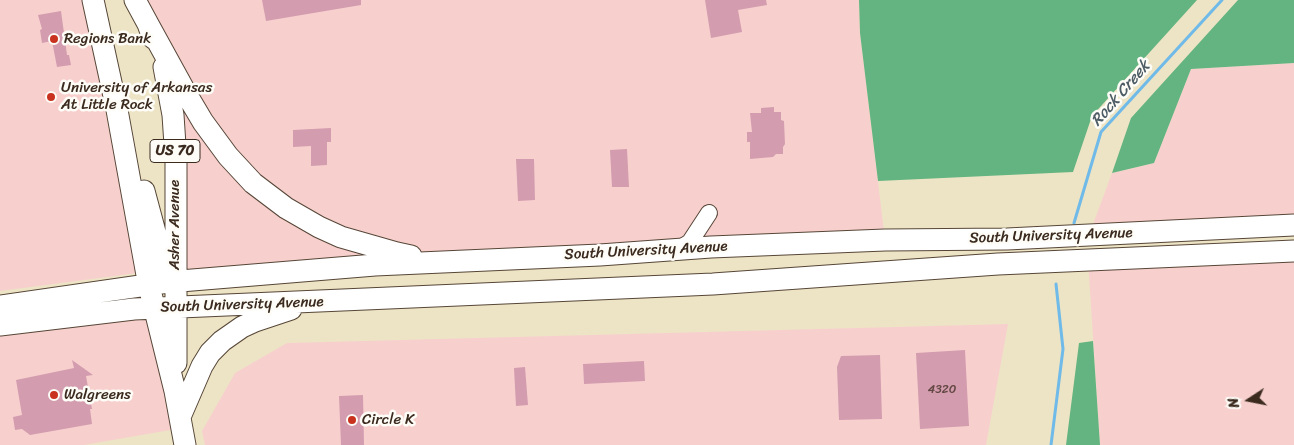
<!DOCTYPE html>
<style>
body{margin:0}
#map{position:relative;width:1294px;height:445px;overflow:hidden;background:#ede4c5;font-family:Sriracha,sans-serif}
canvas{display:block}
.north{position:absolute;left:1224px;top:375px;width:50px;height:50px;-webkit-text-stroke:4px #fdfcf7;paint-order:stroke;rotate:259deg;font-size:14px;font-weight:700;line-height:20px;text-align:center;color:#3b2a1e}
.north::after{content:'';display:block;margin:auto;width:18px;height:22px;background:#3b2a1e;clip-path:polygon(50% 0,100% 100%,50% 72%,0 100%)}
</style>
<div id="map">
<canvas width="1294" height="445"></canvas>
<div class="north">N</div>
</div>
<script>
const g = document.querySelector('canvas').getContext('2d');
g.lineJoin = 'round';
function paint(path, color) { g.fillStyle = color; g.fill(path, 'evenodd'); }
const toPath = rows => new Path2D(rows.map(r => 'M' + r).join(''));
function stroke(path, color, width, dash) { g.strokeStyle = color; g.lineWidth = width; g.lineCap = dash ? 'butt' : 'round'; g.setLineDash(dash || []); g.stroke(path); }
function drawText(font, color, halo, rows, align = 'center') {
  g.font = font + ' Sriracha,sans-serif'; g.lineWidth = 5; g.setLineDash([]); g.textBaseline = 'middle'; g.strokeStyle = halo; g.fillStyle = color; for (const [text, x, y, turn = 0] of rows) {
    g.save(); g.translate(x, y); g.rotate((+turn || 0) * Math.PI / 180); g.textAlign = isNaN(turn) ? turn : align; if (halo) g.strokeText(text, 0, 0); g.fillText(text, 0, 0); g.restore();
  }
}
const built = toPath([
 [0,0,83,0,138,273,0,291],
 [132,0,859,0,860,33,885,240,175,282,169,90],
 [1294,63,1294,225,1089,235,1112,173,1154,163,1191,69],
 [1294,251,1294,445,1100,445,1088,260],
 [154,308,182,428,84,445,0,445,0,325],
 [1008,324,986,445,205,445,202,431,235,373,287,343]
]);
const forest = toPath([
 [859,0,1197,0,1092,116,1073,172,878,181,860,33],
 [1238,0,1294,0,1294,63,1191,69,1154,163,1112,173,1131,118],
 [1093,341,1100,445,1066,445,1079,343]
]);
const stream = toPath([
 [1074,223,1101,132,1222,0],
 [1051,445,1063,349,1056,284]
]);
const building = toPath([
 [262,0,361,0,361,5,266,21],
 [705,0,766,0,767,5,738,10,742,32,711,38],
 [61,11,67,55,69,55,71,65,57,67,52,41,42,43,40,30,42,29,38,15],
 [774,107,774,112,781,112,781,120,784,121,785,144,783,147,783,154,776,154,773,157,750,159,750,142,747,142,747,132,752,132,750,113,761,113,761,108],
 [331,128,331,142,327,142,327,165,311,166,311,146,293,147,293,130],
 [627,149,629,187,612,187,610,150],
 [516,159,534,159,535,200,518,201],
 [965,350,969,426,920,429,916,353],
 [880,355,882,419,839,420,837,367,841,356],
 [72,360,93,375,86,376,92,409,90,409,92,424,30,435,22,429,15,430,13,417,22,415,16,380,74,368],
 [644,361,645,381,584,384,583,364],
 [525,367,528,405,516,406,514,368],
 [363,395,364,445,341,445,339,396]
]);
const minor = toPath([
 [679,249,690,242,709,213]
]);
const major = toPath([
 [93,0,117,110,149,286,175,391,185,445],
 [135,0,148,24,153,38],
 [148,24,187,95,203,122,228,156,253,183,286,208,319,227,341,237,397,253,411,256],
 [164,67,173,115,176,160,176,363],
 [144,191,167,277],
 [0,306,168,282,375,265,600,255,711,247,885,240,1007,239,1294,225],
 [0,325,134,309,713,284,998,264,1294,251],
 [180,417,202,366,210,353,222,341,242,327,255,321,291,309]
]);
const markers = [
 [54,39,5,"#c8321e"],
 [51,97,5,"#c8321e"],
 [54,395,5,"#c8321e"],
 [352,420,5,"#c8321e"]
];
const numberNames = [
 ["4320",942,390]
];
const shields = [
 [175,151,50]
];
const shieldNames = [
 ["US 70",175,151]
];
const poiNames = [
 ["Regions Bank",64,39],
 ["University of Arkansas",61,88],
 ["At Little Rock",61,105],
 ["Walgreens",64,395],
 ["Circle K",362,420]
];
const streetNames = [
 ["Asher Avenue",175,225,-90],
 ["South University Avenue",1051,236,-2],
 ["South University Avenue",646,251,-3],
 ["South University Avenue",242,305,-2]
];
const waterNames = [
 ["Rock Creek",1121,94,-49]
];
paint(built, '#f7d0ce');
paint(forest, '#63b480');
stroke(stream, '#6fbae8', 3);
paint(building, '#d39caf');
stroke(minor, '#564637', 18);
stroke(major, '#564637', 23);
stroke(minor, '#fff', 16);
stroke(major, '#fff', 21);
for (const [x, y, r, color] of markers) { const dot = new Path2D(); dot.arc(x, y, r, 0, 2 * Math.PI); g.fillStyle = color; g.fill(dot); stroke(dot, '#fdfcf7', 2); }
drawText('12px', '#614642', null, numberNames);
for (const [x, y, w] of shields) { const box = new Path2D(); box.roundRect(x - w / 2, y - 11.5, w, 23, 4); g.fillStyle = '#fdfcf7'; g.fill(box); stroke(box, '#3b2a1e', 1); }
drawText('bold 14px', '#3b2a1e', null, shieldNames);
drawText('15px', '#3b2a1e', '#fdfcf7', poiNames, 'left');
drawText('15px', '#3b2a1e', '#fdfcf7', streetNames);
drawText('italic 16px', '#4d5c65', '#fdfcf7', waterNames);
</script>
